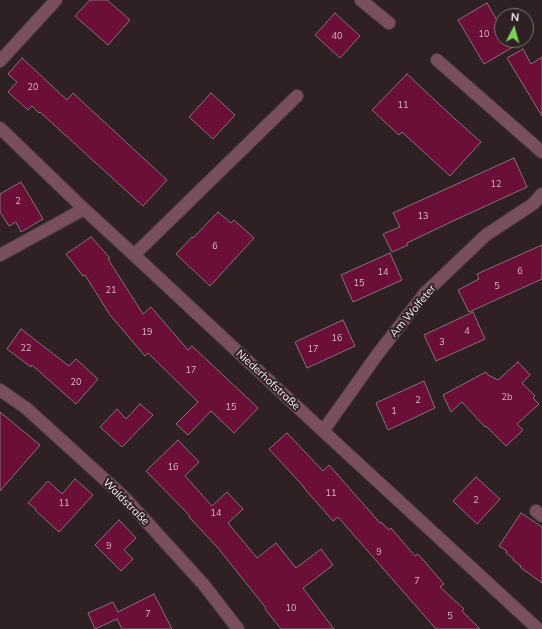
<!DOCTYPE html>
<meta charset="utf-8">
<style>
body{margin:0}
#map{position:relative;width:542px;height:629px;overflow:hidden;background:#2f2024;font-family:Mulish,sans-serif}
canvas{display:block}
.north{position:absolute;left:494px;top:8px;width:40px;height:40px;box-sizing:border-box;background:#2f2024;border:1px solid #807376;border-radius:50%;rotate:6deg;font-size:11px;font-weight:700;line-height:16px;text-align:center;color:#faf0f2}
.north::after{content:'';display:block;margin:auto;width:14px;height:18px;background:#78d259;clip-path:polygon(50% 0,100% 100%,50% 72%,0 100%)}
</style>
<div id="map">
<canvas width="542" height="629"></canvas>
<div class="north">N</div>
</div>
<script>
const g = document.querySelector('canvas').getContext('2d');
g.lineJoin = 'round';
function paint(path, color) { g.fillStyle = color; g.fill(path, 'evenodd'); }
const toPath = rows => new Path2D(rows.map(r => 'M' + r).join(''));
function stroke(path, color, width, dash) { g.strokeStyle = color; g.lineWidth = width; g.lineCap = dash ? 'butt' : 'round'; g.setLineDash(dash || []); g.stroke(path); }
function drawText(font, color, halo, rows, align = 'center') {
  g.font = font + ' Mulish,sans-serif'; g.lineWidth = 4; g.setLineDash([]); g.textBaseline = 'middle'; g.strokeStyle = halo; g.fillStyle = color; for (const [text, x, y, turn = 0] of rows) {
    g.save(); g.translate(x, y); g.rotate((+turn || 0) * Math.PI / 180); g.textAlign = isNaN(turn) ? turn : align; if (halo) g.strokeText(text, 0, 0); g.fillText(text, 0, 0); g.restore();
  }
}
const building = toPath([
 [90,0,107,0,130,20,108,45,75,16,90,0],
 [487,3,502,29,502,40,509,40,513,47,484,64,458,20,487,3],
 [335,13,360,36,340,58,315,35,335,13],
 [523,49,531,64,542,57,542,116,507,58,523,49],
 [22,58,67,100,73,93,167,180,143,206,40,112,39,113,32,106,28,110,8,92,17,82,8,74,22,58],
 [407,74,455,119,481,142,450,176,402,132,399,135,372,110,407,74],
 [211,93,235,115,213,139,189,117,211,93],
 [514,158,527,187,453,221,407,243,408,245,392,252,383,234,400,227,393,213,514,158],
 [21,182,43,219,21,232,16,222,9,226,0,212,0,194,21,182],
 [218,212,231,223,234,220,254,238,210,286,176,254,192,237,193,238,218,212],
 [91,237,110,258,108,259,143,314,151,307,188,350,192,346,258,408,234,433,211,411,188,435,176,424,198,402,148,353,145,356,110,315,85,275,83,276,66,254,91,237],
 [542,245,542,279,469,312,458,290,479,279,477,274,542,245],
 [390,253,402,280,353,302,341,275,390,253],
 [473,312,485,339,436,361,424,335,473,312],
 [343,320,355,346,307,368,295,342,343,320],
 [21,329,69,366,76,359,98,379,76,404,32,365,31,367,7,349,21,329],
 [518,362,530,375,522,383,535,396,533,398,539,404,517,424,523,430,506,446,486,426,485,427,462,402,451,412,443,395,486,372,488,375,498,380,518,362],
 [424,381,435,408,388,430,376,403,424,381],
 [140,404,153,415,122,447,100,427,117,409,126,419,140,404],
 [0,412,40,445,0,491,0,412],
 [287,433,323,471,329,465,380,523,381,522,389,530,391,528,415,556,418,554,444,584,440,587,464,609,462,611,480,629,436,629,338,517,333,521,304,488,304,487,269,449,287,433],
 [178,440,199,462,185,476,212,506,227,492,243,509,228,523,257,558,276,543,296,568,321,549,333,565,303,588,334,629,281,629,265,609,266,608,218,548,189,517,190,516,146,471,178,440],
 [476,477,500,499,477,524,453,501,476,477],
 [75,479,93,495,59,532,35,510,36,509,28,503,48,481,62,494,75,479],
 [521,513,542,527,542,583,520,567,521,566,513,560,514,559,506,553,507,551,499,546,521,513],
 [119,520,136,538,124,550,133,559,121,571,95,545,119,520],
 [154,594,172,629,122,629,117,619,95,629,88,613,113,602,118,612,154,594]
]);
const minor = toPath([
 [361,0,389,23],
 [437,60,542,152],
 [0,61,56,0],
 [0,128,84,209,134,255,323,431,538,629],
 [0,255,84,209],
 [134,255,297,96],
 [0,390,26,408,124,497,204,585,238,629],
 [323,431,377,355,425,293,486,235,533,204,542,194],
 [536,511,542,516]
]);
const numberNames = [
 ["10",484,34],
 ["40",337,36],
 ["20",33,87],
 ["11",403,105],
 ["12",496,184],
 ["2",18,201],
 ["13",423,216],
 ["6",215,246],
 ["6",520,271],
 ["14",383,272],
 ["15",359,283],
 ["5",497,286],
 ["21",111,290],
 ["4",467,331],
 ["19",147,332],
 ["16",337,338],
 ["3",442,342],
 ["22",26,348],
 ["17",313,349],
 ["17",191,370],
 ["20",76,382],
 ["2b",507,397],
 ["2",418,400],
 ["15",231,407],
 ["1",394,411],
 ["16",173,467],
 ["11",331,493],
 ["2",476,500],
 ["11",64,503],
 ["14",216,513],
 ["9",109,546],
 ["9",379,552],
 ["7",417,581],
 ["10",291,608],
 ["7",148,614],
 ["5",450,616]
];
const streetNames = [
 ["Am Wolfeter",413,311,-50],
 ["Niederhofstraße",268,380,43],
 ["Waldstraße",126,502,45]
];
paint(building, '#6b0e38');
stroke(building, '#847277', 1);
stroke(minor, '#4b3d41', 14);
stroke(minor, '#784f5b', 12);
drawText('9px', '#d6b8c4', null, numberNames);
drawText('11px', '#faf0f2', '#2f2024', streetNames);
</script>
